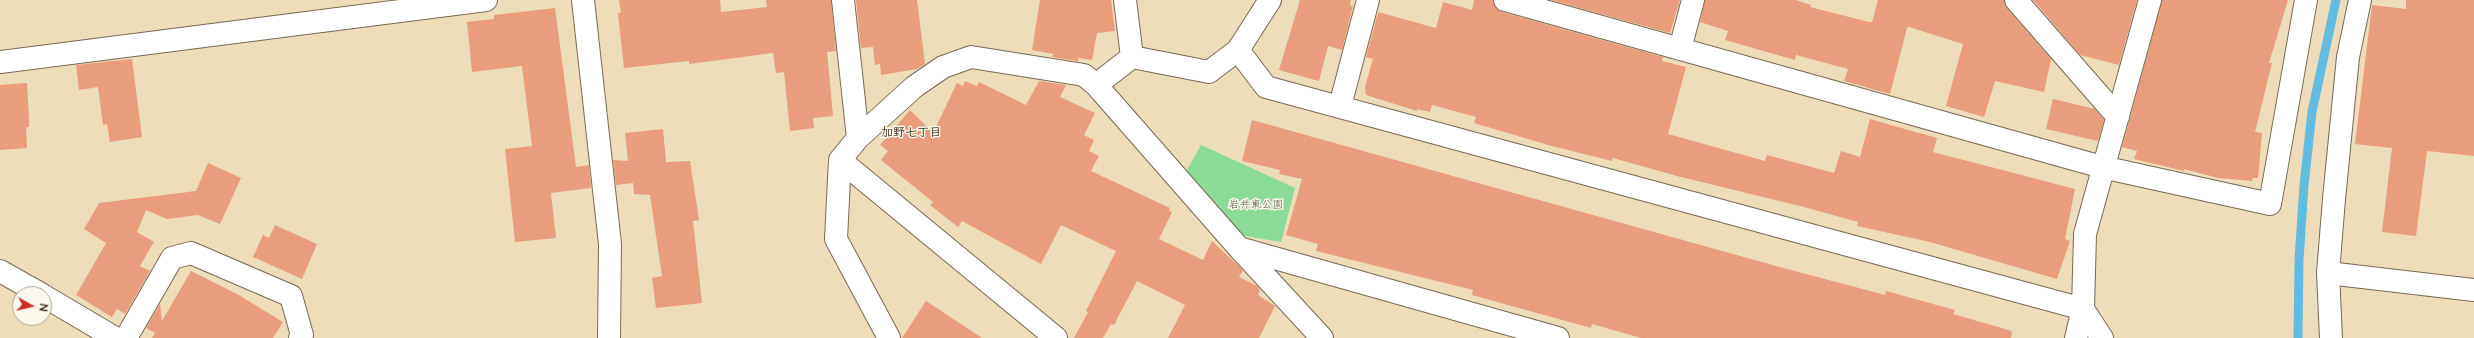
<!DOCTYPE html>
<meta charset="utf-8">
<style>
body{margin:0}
#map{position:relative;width:2474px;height:338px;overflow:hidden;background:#edddba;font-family:"Architects Daughter",sans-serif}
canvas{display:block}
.north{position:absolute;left:12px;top:286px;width:40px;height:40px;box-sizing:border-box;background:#fbf7ec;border:1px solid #aea59a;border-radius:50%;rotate:98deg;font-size:11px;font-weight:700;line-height:16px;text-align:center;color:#3b2a1e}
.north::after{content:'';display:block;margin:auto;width:14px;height:18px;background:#c8321e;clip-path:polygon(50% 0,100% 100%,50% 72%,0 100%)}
</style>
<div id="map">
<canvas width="2474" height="338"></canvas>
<div class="north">N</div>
</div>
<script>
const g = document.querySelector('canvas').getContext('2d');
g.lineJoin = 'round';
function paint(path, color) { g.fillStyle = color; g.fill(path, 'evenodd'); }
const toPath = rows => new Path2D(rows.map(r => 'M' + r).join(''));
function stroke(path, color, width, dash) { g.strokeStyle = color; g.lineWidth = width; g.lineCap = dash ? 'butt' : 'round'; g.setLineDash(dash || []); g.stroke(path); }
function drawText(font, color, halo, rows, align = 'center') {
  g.font = font + ' "Architects Daughter","Klee One",sans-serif'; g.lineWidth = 3; g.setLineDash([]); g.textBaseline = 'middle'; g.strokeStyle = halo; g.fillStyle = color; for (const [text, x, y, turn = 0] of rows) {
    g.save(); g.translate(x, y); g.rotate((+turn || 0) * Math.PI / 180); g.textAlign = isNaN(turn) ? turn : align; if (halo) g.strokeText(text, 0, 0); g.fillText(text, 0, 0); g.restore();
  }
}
const green = toPath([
 [1201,145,1295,188,1281,242,1239,235,1186,172]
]);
const stream = toPath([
 [2298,338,2299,260,2304,185,2312,112,2336,0]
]);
const building = toPath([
 [619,0,720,0,721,12,767,7,766,0,831,0,836,51,827,52,833,116,813,118,814,128,790,131,784,72,776,73,773,53,689,64,689,61,624,68,618,13,621,13],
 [856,0,917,0,925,64,917,69,881,75,880,64,875,65,873,47,861,48],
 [1040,0,1111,0,1115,31,1097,33,1092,60,1079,58,1078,61,1052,57,1053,54,1032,50],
 [1300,0,1351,0,1350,5,1353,6,1342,50,1328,46,1319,81,1279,70],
 [1474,0,1493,0,1496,8,1502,12,1663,57,1662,61,1686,67,1668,134,1765,161,1767,155,1834,173,1841,151,1860,157,1870,119,1937,138,1933,152,2075,189,2065,239,2070,241,2057,279,1930,242,1857,226,1858,222,1804,207,1677,176,1613,158,1612,161,1548,145,1474,123,1476,117,1432,105,1430,112,1417,109,1417,111,1366,95,1365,87,1373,59,1366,57,1378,12,1436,28,1443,2,1472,10],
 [1551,0,1680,0,1670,33],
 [1705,0,1796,0,1811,5,1810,7,1869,22,1872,22,1878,0,2004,0,2007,8,2051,59,2044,92,1995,81,1984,117,1946,106,1963,44,1909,27,1907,28,1890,94,1844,81,1848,69,1796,55,1795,60,1725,40,1728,31,1700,22],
 [2033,0,2137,0,2119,65,2080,55],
 [2162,0,2288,0,2269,63,2272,63,2255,132,2262,133,2258,178,2252,178,2253,181,2218,178,2184,169,2184,171,2134,159,2137,151,2122,147],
 [2406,0,2474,0,2474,156,2427,151,2416,236,2382,232,2392,148,2355,144,2372,5,2406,9],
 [555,8,576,167,589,165,591,188,551,193,556,238,515,242,505,149,532,146,522,66,472,72,467,22,494,19,494,15],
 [132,59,142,137,110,142,107,124,103,125,98,87,79,90,76,65],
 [965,81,977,86,979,82,1026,105,1039,81,1066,85,1060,97,1095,113,1084,135,1094,140,1089,151,1099,156,1091,171,1170,208,1169,211,1172,212,1159,239,1203,260,1212,241,1243,270,1239,277,1257,286,1260,290,1258,295,1275,306,1259,338,1168,338,1185,305,1137,281,1114,325,1111,324,1103,338,1074,338,1088,312,1086,311,1116,251,1061,225,1041,264,962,221,958,227,930,205,933,202,881,160,888,151,880,145,910,110,933,133,957,83,963,86],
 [27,83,29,118,29,127,26,127,27,148,0,150,0,85],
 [2053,99,2095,109,2104,120,2098,141,2046,129],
 [1252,120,1776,266,1885,295,1886,291,1955,310,1953,314,2012,331,2011,338,1641,338,1592,324,1591,328,1472,295,1473,290,1316,251,1318,244,1286,235,1302,179,1279,174,1280,170,1242,161],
 [663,129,666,162,690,161,699,220,693,221,702,303,656,308,652,278,662,276,650,195,634,194,633,183,616,185,613,160,628,161,625,133],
 [208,163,241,178,220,224,198,215,167,219,146,210,137,232,154,242,140,266,150,271,125,314,117,309,112,317,76,295,106,243,84,229,99,203,196,191],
 [275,225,317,244,302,279,253,257,263,235,269,238],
 [191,271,237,294,283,322,273,338,152,338,155,333,146,328,160,304,162,321],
 [926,301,982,338,902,338]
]);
const street = toPath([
 [583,0,610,244,609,338],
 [843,0,858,138],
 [1125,0,1132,57],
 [1505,0,2102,167,2270,204,2306,0],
 [2016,0,2118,117],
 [1680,49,1693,0],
 [1238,50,1266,87,2083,309,2102,338],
 [0,62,486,0],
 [1096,85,1132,57,1209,72,1238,50,1270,0],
 [1340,106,1368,0],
 [840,160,1056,338],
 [1239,248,1558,338],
 [0,271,41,294],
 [2328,273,2474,290],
 [44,296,115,338],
 [126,338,172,258,191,253,291,296,302,335,300,338],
 [889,338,836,239,840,160,858,138,914,87,943,67,971,57,1084,75,1096,85,1239,248,1322,338],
 [2076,338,2083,309,2085,234,2150,0],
 [2331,338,2328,273,2334,199,2348,57,2360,0]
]);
const parkNames = [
 ["岩井東公園",1256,206]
];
const neighbourhoodNames = [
 ["加野七丁目",911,133]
];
paint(green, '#8ada9a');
stroke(stream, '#62bcdf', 9);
paint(building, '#e99d7c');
stroke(street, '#796955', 24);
stroke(street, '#fff', 22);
drawText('11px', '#4f563d', '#fbf7ec', parkNames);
drawText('bold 12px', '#3b2a1e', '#fbf7ec', neighbourhoodNames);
</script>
